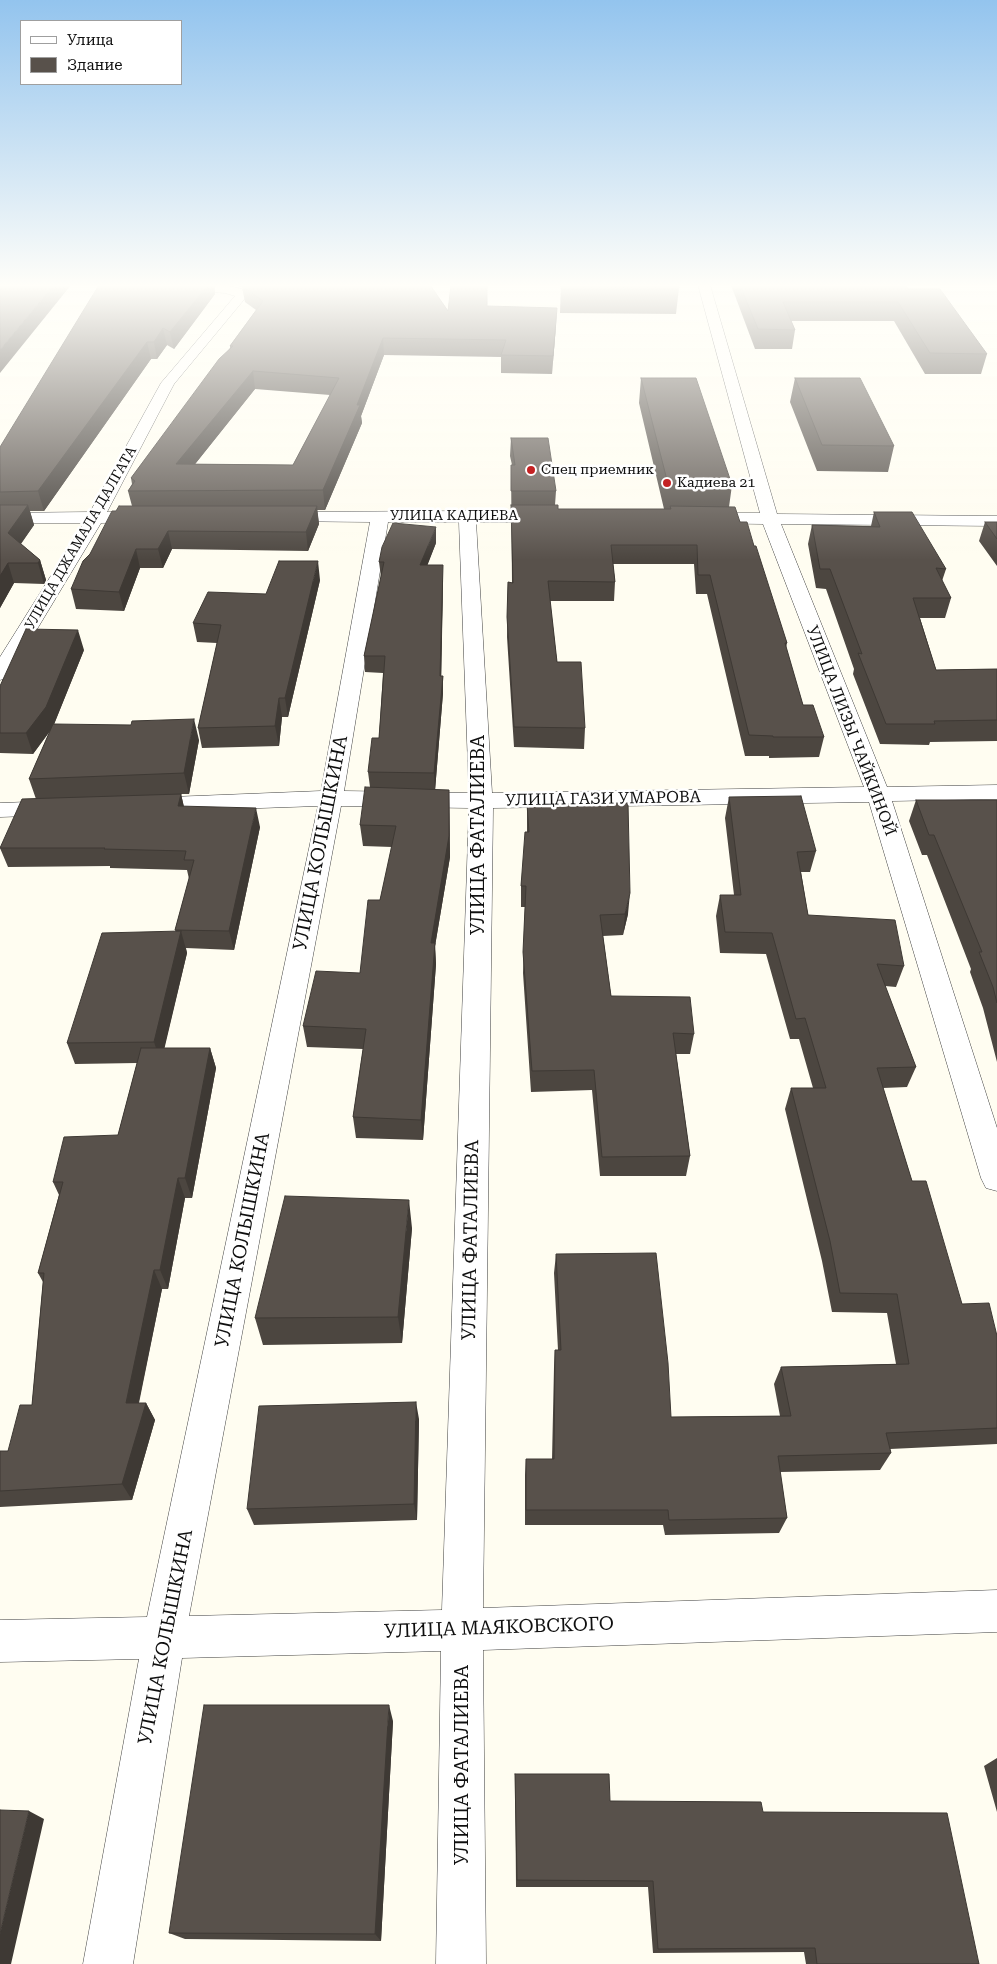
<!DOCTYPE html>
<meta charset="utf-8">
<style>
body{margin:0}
#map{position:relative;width:997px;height:1964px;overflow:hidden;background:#fffdf1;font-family:"Roboto Serif",serif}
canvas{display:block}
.legend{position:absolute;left:20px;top:20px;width:162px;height:65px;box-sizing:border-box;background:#fff;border:1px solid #9f9f9f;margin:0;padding:6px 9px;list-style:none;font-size:15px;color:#0f0f0f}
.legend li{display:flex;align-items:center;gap:10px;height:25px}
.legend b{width:25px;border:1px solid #9f9f9f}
</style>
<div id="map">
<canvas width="997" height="1964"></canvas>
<ul class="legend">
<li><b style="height:6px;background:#fff"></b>Улица</li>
<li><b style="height:14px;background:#58514b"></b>Здание</li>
</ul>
</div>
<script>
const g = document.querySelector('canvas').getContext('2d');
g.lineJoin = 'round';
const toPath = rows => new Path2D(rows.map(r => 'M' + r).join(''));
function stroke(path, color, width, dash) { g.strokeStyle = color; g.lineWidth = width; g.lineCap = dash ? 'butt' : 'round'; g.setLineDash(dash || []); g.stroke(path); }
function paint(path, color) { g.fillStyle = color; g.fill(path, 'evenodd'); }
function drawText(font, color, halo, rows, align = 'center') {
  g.font = font + ' "Roboto Serif",serif'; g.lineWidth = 5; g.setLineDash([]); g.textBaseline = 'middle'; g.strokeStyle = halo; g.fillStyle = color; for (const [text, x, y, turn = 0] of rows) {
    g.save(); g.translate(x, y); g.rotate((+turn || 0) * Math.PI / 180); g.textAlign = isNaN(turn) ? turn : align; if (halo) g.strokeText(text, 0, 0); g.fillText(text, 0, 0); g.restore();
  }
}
const minor = toPath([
 [162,285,225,285,242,289,247,296,174,384,107,512,146,512,152,513,155,517,152,521,146,522,101,523,10,674,7,678,0,680,0,657,84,523,0,523,0,513,90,512,161,383,235,296,225,293,168,289,162,285],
 [698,285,710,285,777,514,997,516,997,526,781,524,887,787,997,785,997,799,892,801,997,1128,997,1191,986,1188,981,1178,869,802,493,808,483,1608,997,1590,997,1632,483,1650,486,1964,436,1964,441,1651,182,1658,133,1964,83,1964,139,1659,0,1662,0,1620,147,1617,318,806,146,812,138,810,134,805,138,800,146,798,321,791,370,522,275,521,272,517,275,513,281,512,467,511,554,513,557,517,554,521,548,522,476,522,492,793,864,787,763,524,701,523,695,522,692,518,695,514,701,513,760,513,698,285],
 [388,522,459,522,469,793,344,791,388,522],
 [341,806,469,808,442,1610,189,1616,341,806],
 [56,801,64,803,68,808,64,813,56,815,0,817,0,803,56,801]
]);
const wall = toPath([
 [208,285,214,285,215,294,174,349,167,345,157,359,151,359,44,511,30,511,34,525,21,544,40,560,46,580,44,584,14,583,0,608,0,447],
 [232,285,430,285,448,311,487,307,556,325,552,374,501,373,501,357,384,355,361,416,362,423,325,510,317,510,319,524,308,551,172,549,163,568,140,568,124,611,76,609,71,589,90,554,116,511,132,506,128,491,132,484,131,478,230,348,230,346,256,310,245,302,242,287],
 [255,389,330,395,293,465,195,464],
 [561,285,679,288,676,314,560,313],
 [731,285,905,285,908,289,987,354,981,374,925,374,894,321,791,321,795,330,792,349,755,349],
 [641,378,732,485,729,507,740,522,754,546,787,643,786,648,803,705,824,737,819,757,769,758,769,756,745,756,707,594,696,594,694,564,613,564,615,582,614,601,550,601,557,662,585,728,584,749,514,747,507,637,508,582,512,583,511,465,512,465,510,456,511,438,556,491,555,505,558,509,664,509,639,403],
 [795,378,894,446,888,472,817,471,790,402],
 [874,512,946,569,942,581,951,598,945,618,920,618,936,670,997,669,997,741,930,742,929,745,880,744,853,674,854,669,826,589,816,588,808,544,812,525,871,526],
 [985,522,997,522,997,566,979,541],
 [436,543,427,565,443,581,441,676,443,676,443,693,435,790,449,790,450,857,435,946,436,964,423,1140,356,1138,353,1117,363,1049,307,1047,303,1026,360,973,380,900,392,847,363,846,360,825,370,787,368,772,379,738,383,673,365,672,364,656,381,577,379,562],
 [320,580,288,717,282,717,279,746,202,748,198,728,217,643,197,642,193,623,266,594],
 [84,650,54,724,199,740,189,794,181,794,184,807,260,827,234,950,186,948,187,953,164,1048,210,1048,216,1068,192,1198,185,1198,168,1289,162,1289,139,1403,146,1403,155,1420,132,1500,0,1507,0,1451,8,1451,32,1405,43,1282,38,1273,59,1195,53,1182,118,1135,137,1063,75,1064,67,1043,176,932,175,930,189,879,187,870,110,868,110,866,8,867,0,848,36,799,29,779,50,731,33,754,0,753,0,686],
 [729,797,816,851,810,872,801,872,808,915,904,966,896,987,885,986,916,1067,907,1087,883,1088,912,1181,962,1304,997,1336,997,1444,890,1449,891,1453,880,1470,780,1472,787,1518,779,1533,665,1535,663,1525,525,1525,525,1475,526,1459,552,1459,554,1367,555,1350,558,1350,554,1273,556,1254,671,1417,780,1416,774,1384,781,1367,896,1364,887,1313,832,1312,822,1261,785,1109,791,1088,813,1088,799,1039,790,1039,766,954,720,953,716,916,720,895,734,895,725,818],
 [916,800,997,800,997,1062,983,1008,970,972,971,969,927,855,922,855,909,821],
 [527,804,628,914,623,935,603,936,611,996,694,1034,690,1054,676,1054,690,1156,686,1176,600,1176,592,1090,531,1092,523,973,525,907,521,907,521,886,527,832],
 [412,1228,402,1343,263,1345,255,1318],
 [419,1419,417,1520,254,1525,247,1509],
 [393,1721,381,1941,185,1939,169,1933],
 [997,1758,997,1812,984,1766],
 [515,1774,610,1801,763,1812,979,1964,806,1964,804,1952,653,1953,648,1887,516,1887]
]);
const shadedWall = toPath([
 [54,285,71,285,0,373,0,350],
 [208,285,214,285,215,294,174,349,170,332],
 [557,308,556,325,552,374,553,356],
 [163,328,167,345,157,359,154,342],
 [383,338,384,355,361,416,362,423,325,510,323,490],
 [147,342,151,359,44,511,38,491],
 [253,371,255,389,180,483,176,464],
 [28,505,34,525,14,553,8,533],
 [317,506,319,524,308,551,306,532],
 [436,527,436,543,421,582,420,565],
 [168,531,172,549,163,568,158,549],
 [136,549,140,568,124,611,119,592],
 [40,560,46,580,44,584,38,563],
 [318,561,320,580,288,717,285,698],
 [8,563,14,583,0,608,0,576],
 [443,565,443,581,441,693,440,676],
 [78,630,84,650,53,727,33,754,26,733],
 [443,676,443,693,435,791,434,773],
 [279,698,282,717,279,746,275,726],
 [194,719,199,740,189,794,184,773],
 [449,790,450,857,435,946,436,964,423,1140,421,1120,431,943],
 [181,794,185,812,178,806],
 [256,808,260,827,234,950,229,931],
 [630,893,628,914,623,935,625,914],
 [181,931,187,953,161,1063,154,1042],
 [210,1048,216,1068,192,1198,185,1178],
 [178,1178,185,1198,168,1289,160,1270],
 [409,1200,412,1228,402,1343,398,1317],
 [154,1270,162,1289,135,1420,126,1403],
 [416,1402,419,1419,417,1520,414,1504],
 [146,1403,155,1420,132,1500,122,1484],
 [389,1705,393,1721,381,1941,375,1934],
 [29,1811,44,1819,11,1964,0,1964,0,1934]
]);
const building = toPath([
 [0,285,54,285,0,350,0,285],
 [99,285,208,285,170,332,163,328,154,342,147,342,38,491,0,492,0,447,99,285],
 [243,285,430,285,448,311,451,285,487,285,487,306,557,308,553,356,501,355,506,340,383,338,357,405,360,405,323,490,128,491,135,481,131,478,219,359,233,346,230,346,263,301,242,286,243,285],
 [253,371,339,378,293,465,176,464,253,371],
 [561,285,678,285,679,288,561,287,561,285],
 [740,285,905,285,908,289,940,289,987,354,930,353,898,302,783,302,795,330,758,329,740,285],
 [641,378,696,378,732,485,668,484,641,378],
 [795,378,860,378,894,446,822,445,795,378],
 [511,438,548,438,556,491,511,491,511,465,515,465,511,438],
 [0,505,28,505,8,533,40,560,38,563,8,563,0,576,0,505],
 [511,505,558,505,558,509,671,509,670,506,735,507,740,522,747,522,754,546,756,546,787,643,785,643,803,705,813,705,824,737,773,737,773,736,749,735,710,575,698,575,697,545,611,545,615,582,548,581,557,662,581,662,585,728,514,727,507,617,508,582,513,583,511,505],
 [119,506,317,506,306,532,168,531,158,549,136,549,119,592,71,589,83,561,90,554,112,511,116,511,119,506],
 [874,512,912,512,946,569,936,568,951,598,913,598,936,670,997,669,997,720,934,721,935,724,886,724,858,653,862,654,830,569,820,569,812,525,880,527,874,512],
 [985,522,997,522,997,539,985,522],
 [393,523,436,527,420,565,443,565,440,676,443,676,434,773,368,772,372,738,379,738,385,656,364,656,384,562,379,562,382,547,393,523],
 [279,561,318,561,285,698,279,698,275,726,198,728,221,625,193,623,208,592,266,594,279,561],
 [26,629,78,630,46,707,26,733,0,733,0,686,26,629],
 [194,719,184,773,29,779,53,724,131,725,132,721,194,719],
 [365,787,449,790,449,836,431,943,435,943,421,1120,353,1117,366,1029,303,1026,316,971,360,973,368,900,380,900,396,826,360,825,365,787],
 [181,794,178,806,256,808,229,931,175,930,194,860,184,860,186,851,104,849,105,848,0,848,22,799,181,794],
 [801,796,816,851,797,852,808,915,895,920,904,966,877,964,916,1067,877,1068,912,1181,926,1181,962,1304,989,1303,997,1336,997,1428,886,1433,891,1453,778,1456,787,1518,669,1520,668,1510,526,1510,526,1459,554,1459,555,1350,561,1350,556,1254,656,1253,668,1363,671,1417,791,1416,781,1367,909,1364,897,1294,840,1293,830,1241,791,1088,826,1088,805,1018,796,1019,772,933,725,932,720,895,741,895,729,797,801,796],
 [916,800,997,800,997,1003,993,987,979,952,982,952,934,835,929,835,916,800],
 [628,803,630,893,625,914,600,915,611,996,690,997,694,1034,673,1033,690,1156,602,1157,594,1070,532,1071,523,952,526,886,521,886,525,832,529,832,527,804,628,803],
 [181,931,154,1042,67,1043,102,933,181,931],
 [141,1048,210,1048,185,1178,178,1178,160,1270,154,1270,126,1403,146,1403,122,1484,0,1491,0,1451,8,1451,20,1405,32,1405,44,1273,38,1273,63,1182,53,1182,64,1137,118,1135,141,1048],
 [285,1196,409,1200,398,1317,255,1318,285,1196],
 [416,1402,414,1504,247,1509,259,1406,416,1402],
 [204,1705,389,1705,375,1934,169,1933,204,1705],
 [515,1774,609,1774,610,1801,761,1802,763,1812,947,1813,979,1964,817,1964,815,1948,658,1949,653,1881,517,1880,515,1774],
 [0,1810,29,1811,0,1934,0,1810]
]);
const markers = [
 [531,470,5,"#c42223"],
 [667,483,5,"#c42223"]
];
const farPoinames = [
 ["Спец приемник",541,470],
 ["Кадиева 21",677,483]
];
const farStreetnames = [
 ["УЛИЦА КАДИЕВА",454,516],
 ["УЛИЦА ДЖАМАЛА ДАЛГАТА",81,538,-60]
];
const streetNames = [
 ["УЛИЦА ЛИЗЫ ЧАЙКИНОЙ",851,731,69],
 ["УЛИЦА ГАЗИ УМАРОВА",603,799,-1]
];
const nearStreetnames = [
 ["УЛИЦА ФАТАЛИЕВА",478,835,-90],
 ["УЛИЦА КОЛЫШКИНА",321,843,-79],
 ["УЛИЦА КОЛЫШКИНА",243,1240,-79],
 ["УЛИЦА ФАТАЛИЕВА",471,1240,-89],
 ["УЛИЦА МАЯКОВСКОГО",499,1628,-2],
 ["УЛИЦА КОЛЫШКИНА",166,1637,-79],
 ["УЛИЦА ФАТАЛИЕВА",462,1765,-90]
];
stroke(minor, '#424242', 1);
paint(minor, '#fff');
paint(wall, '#4c4640');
paint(shadedWall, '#3e3934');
paint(building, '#58514b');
stroke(building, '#3e3934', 1);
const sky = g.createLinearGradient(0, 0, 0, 560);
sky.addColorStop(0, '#93c4ee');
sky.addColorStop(0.51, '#fffef9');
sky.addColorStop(1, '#fffef900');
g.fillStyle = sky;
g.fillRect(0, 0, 997, 560);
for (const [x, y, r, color] of markers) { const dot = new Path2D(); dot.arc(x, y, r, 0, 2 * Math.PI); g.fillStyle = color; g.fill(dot); stroke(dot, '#fff', 2); }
drawText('14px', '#0f0f0f', '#fff', farPoinames, 'left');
drawText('14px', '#0f0f0f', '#fff', farStreetnames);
drawText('16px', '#0f0f0f', '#fff', streetNames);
drawText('19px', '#0f0f0f', '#fff', nearStreetnames);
</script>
